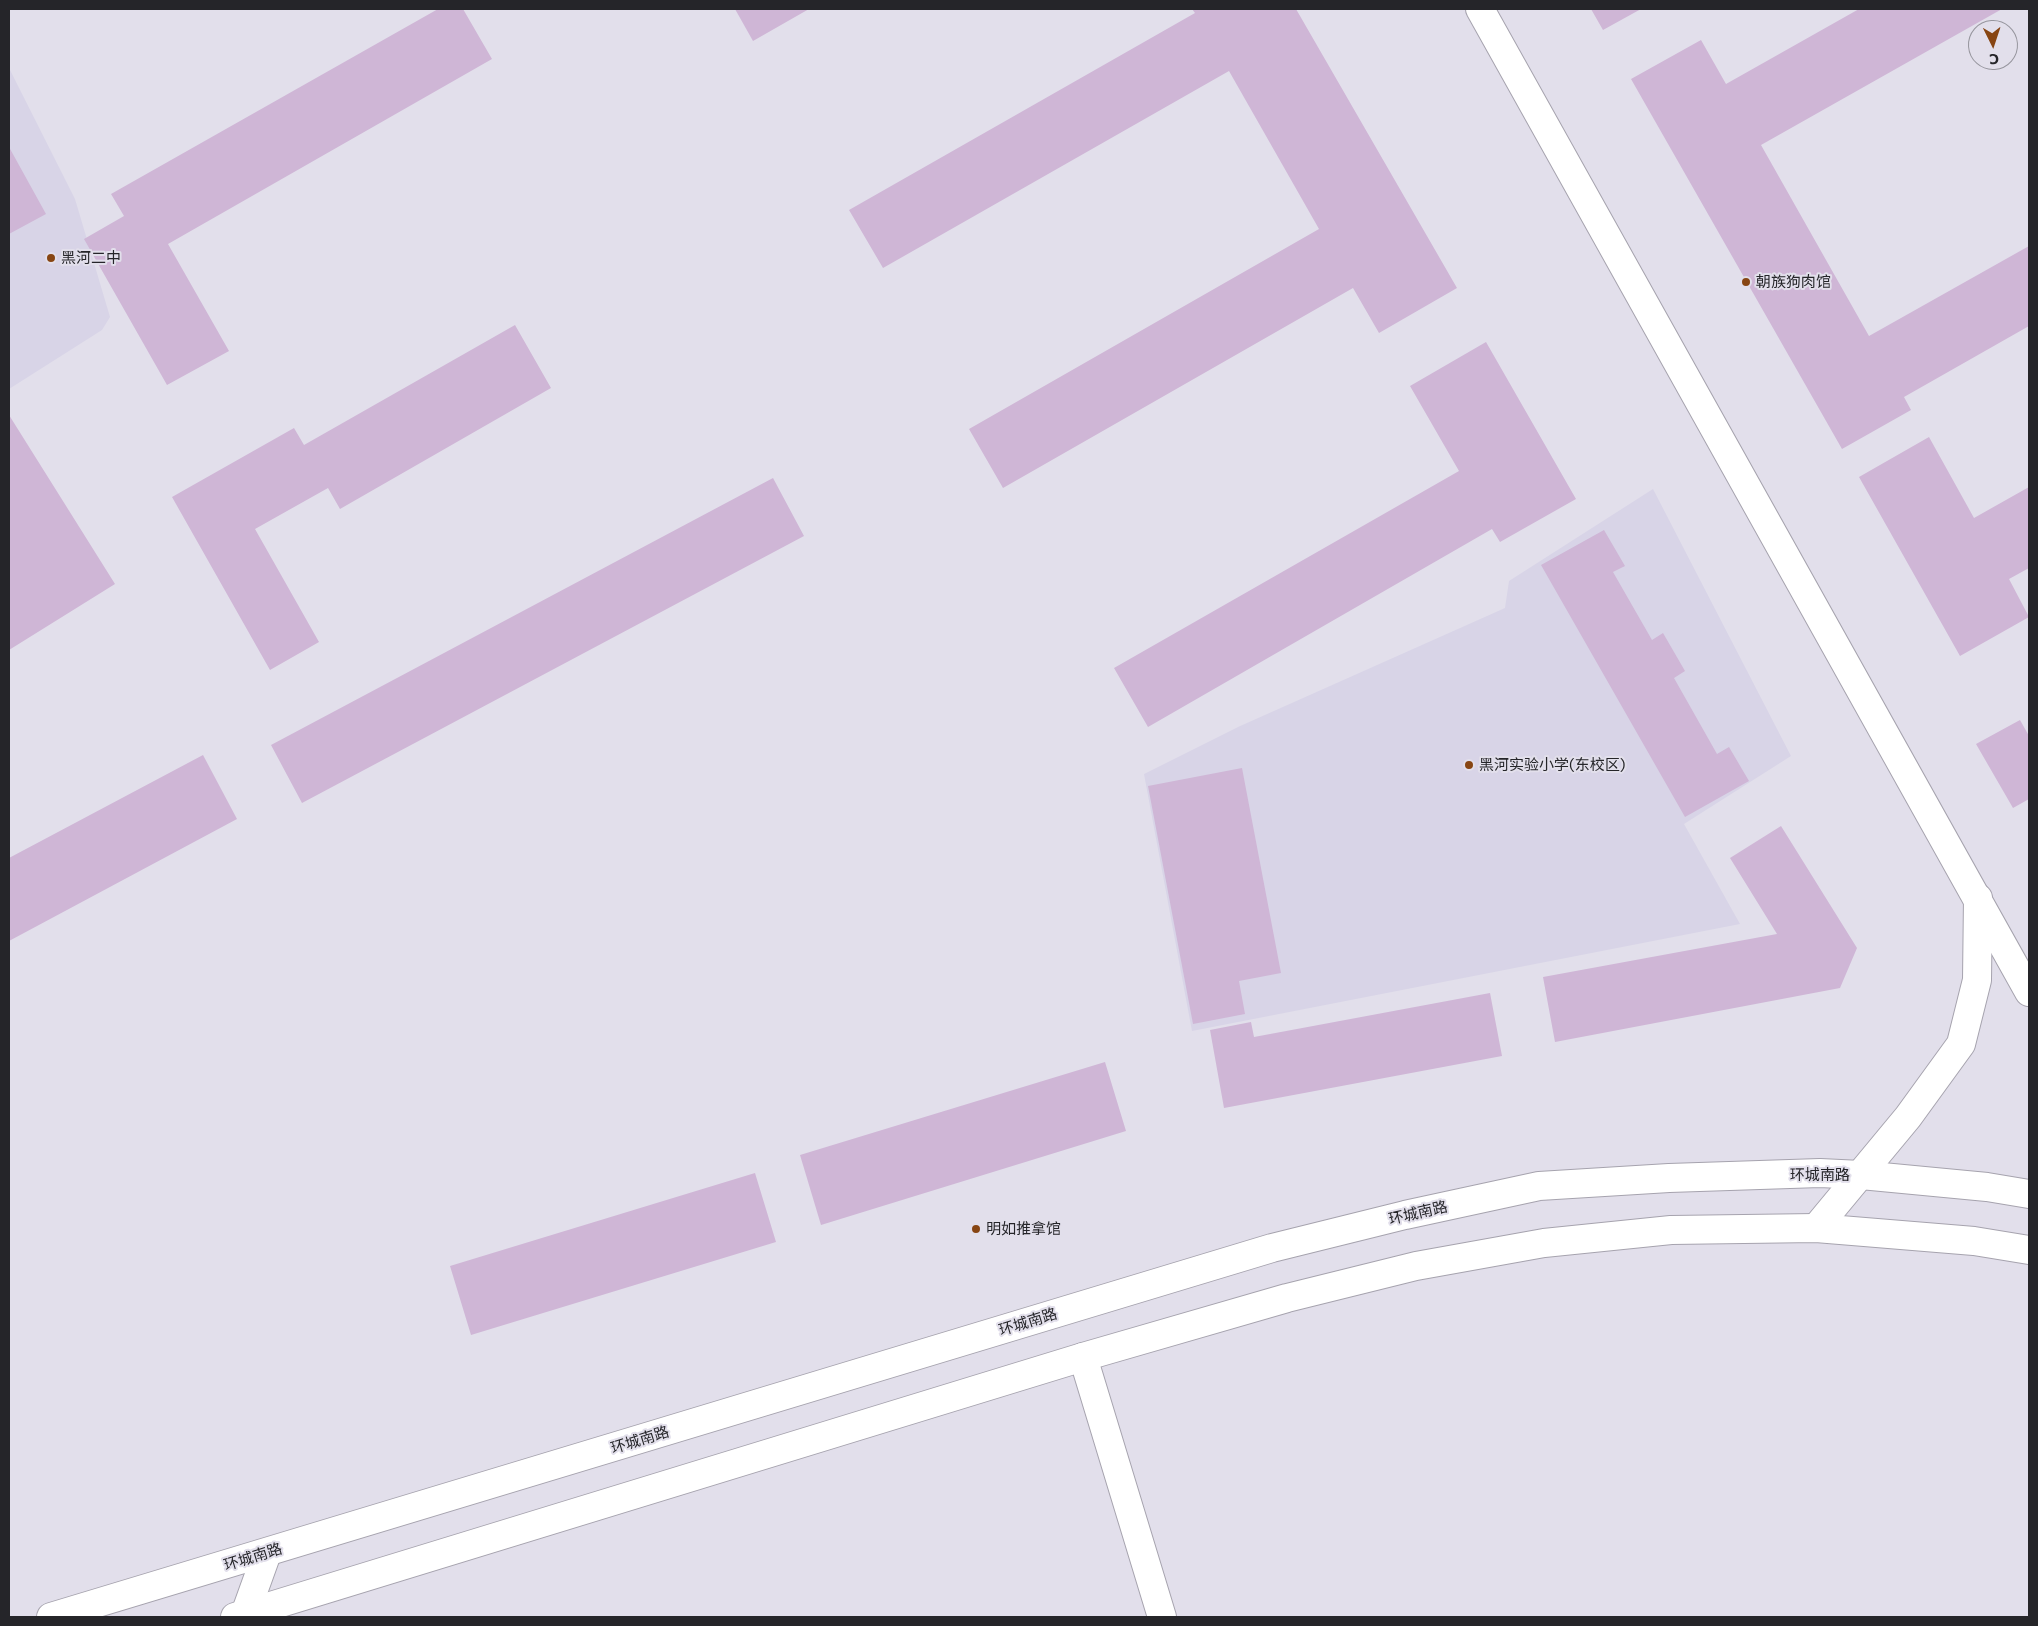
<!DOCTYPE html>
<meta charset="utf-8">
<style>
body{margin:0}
#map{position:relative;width:2038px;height:1626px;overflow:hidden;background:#e2dfeb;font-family:Commissioner,sans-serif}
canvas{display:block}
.frame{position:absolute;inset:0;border:10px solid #252529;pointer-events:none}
.north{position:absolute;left:1968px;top:20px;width:50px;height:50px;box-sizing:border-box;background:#e2dfeb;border:1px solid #96959d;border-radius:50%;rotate:176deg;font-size:14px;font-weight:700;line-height:20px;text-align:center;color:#252529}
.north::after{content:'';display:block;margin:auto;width:18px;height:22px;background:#874513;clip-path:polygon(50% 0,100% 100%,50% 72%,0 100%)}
</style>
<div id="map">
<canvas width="2038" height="1626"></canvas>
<div class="frame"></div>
<div class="north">С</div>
</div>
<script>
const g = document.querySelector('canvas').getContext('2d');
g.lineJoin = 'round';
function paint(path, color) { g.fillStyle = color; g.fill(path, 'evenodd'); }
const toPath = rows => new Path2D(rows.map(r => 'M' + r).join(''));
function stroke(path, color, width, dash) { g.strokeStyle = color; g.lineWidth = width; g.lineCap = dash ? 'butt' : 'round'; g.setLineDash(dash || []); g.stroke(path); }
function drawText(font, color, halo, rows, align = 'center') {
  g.font = font + ' Commissioner,"Noto Sans SC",sans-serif'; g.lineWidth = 4; g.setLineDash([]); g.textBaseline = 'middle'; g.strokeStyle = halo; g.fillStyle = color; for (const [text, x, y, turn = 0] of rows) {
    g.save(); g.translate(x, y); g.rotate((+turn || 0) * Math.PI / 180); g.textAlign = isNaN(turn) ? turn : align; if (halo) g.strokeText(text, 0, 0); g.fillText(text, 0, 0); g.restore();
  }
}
const built = toPath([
 [9,68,75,199,110,317,102,330,9,389],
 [1653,489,1791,756,1684,824,1740,924,1192,1031,1144,774,1238,727,1505,608,1509,581]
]);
const building = toPath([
 [438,9,463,9,492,59,168,244,229,351,167,385,84,239,124,216,111,194],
 [735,9,809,9,753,41],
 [1192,9,1296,9,1457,288,1379,333,1353,288,1003,488,969,429,1319,229,1229,71,883,268,849,210,1195,13],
 [1591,9,1641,9,1603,30],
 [1859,9,2002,9,1761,145,1869,336,2029,246,2029,326,1904,397,1911,410,1842,449,1631,79,1701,40,1726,84],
 [9,147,46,214,9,234],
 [515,325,551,388,340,509,328,488,255,529,319,642,270,670,172,497,294,428,304,445],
 [1486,342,1576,499,1500,542,1492,529,1148,727,1114,668,1459,471,1410,386],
 [9,415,115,584,9,650],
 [1929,437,1974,518,2029,487,2029,568,2009,579,2029,617,1960,656,1859,477],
 [773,478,804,536,302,803,271,745],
 [1604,530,1625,566,1613,572,1652,640,1663,633,1685,671,1674,678,1717,754,1729,747,1749,781,1685,817,1541,565],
 [2020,720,2029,736,2029,799,2013,808,1976,744],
 [203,755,237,819,9,941,9,858],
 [1242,768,1281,973,1239,981,1245,1014,1193,1024,1148,786],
 [1781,826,1857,948,1840,988,1555,1042,1543,977,1777,934,1730,858],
 [1490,993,1502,1056,1224,1108,1210,1030,1251,1022,1254,1037],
 [1105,1062,1126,1131,821,1225,800,1155],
 [755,1173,776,1242,471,1335,450,1266]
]);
const minor = toPath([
 [1480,9,2029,992],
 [1083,1357,1162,1617]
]);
const tertiary = toPath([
 [1816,1228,1908,1117,1961,1044,1977,980,1978,898],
 [244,1617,267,1553]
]);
const secondary = toPath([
 [51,1617,1272,1248,1405,1215,1539,1186,1669,1178,1820,1173,1861,1175,1987,1187,2029,1194],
 [235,1617,1083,1357,1287,1298,1416,1266,1544,1243,1671,1230,1816,1228,1974,1241,2029,1250]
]);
const markers = [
 [51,258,5,"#874513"],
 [1746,282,5,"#874513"],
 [1469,765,5,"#874513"],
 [976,1229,5,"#874513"]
];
const poiNames = [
 ["黑河二中",61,258],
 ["朝族狗肉馆",1756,282],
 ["黑河实验小学(东校区)",1479,765],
 ["明如推拿馆",986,1229]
];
const streetNames = [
 ["环城南路",1820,1175],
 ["环城南路",1418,1213,-13],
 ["环城南路",1028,1322,-17],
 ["环城南路",640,1440,-17],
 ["环城南路",253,1557,-17]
];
paint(built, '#d8d4e7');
paint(building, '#cfb6d6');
stroke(minor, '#a6a3ae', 30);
stroke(tertiary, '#a6a3ae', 30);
stroke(secondary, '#a6a3ae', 30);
stroke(minor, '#fff', 28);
stroke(tertiary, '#fff', 28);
stroke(secondary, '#fff', 28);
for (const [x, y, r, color] of markers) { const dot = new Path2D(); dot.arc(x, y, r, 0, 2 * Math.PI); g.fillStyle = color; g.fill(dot); stroke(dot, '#e2dfeb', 2); }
drawText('15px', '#252529', '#e2dfeb', poiNames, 'left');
drawText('15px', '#252529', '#e2dfeb', streetNames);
</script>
